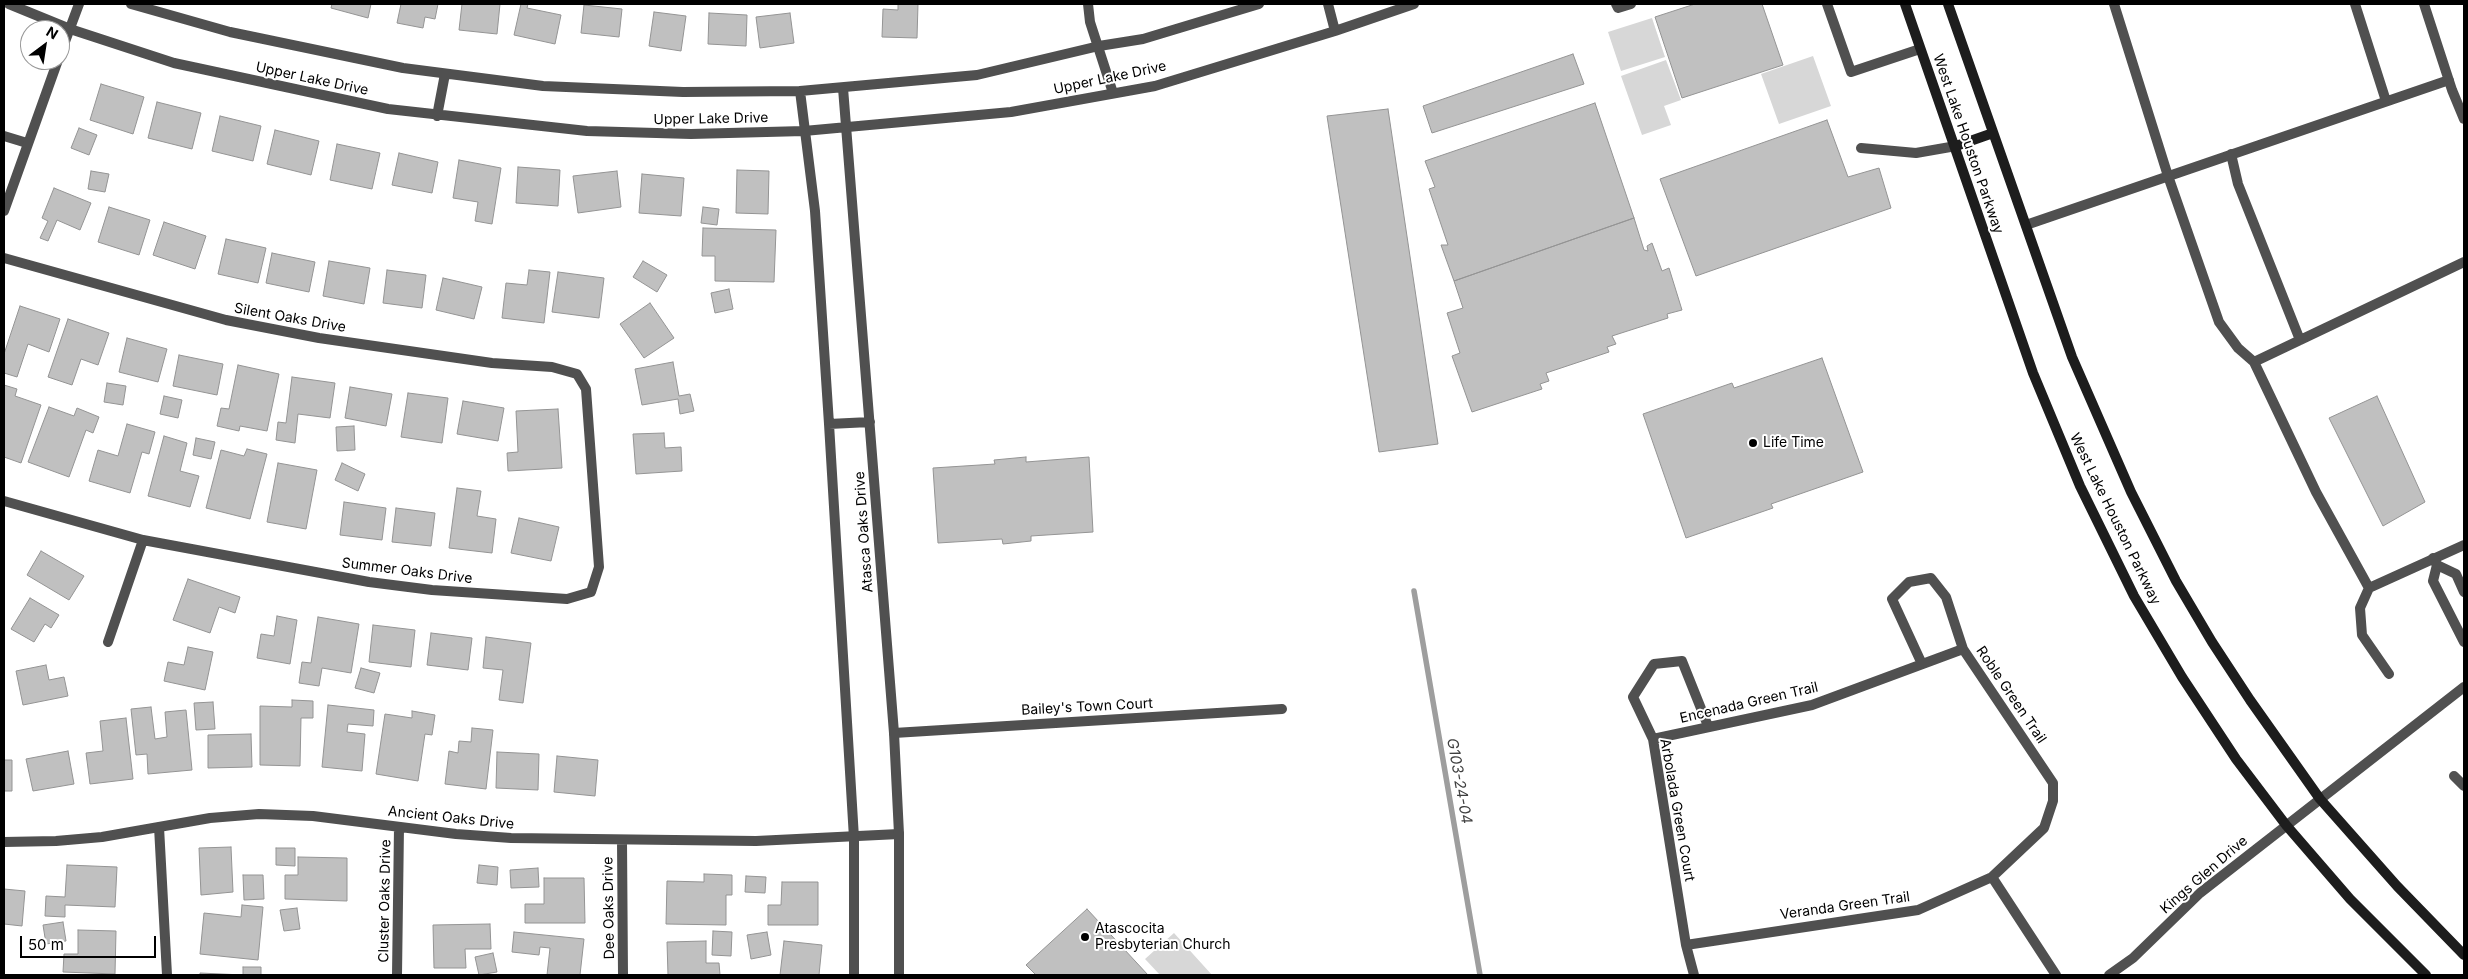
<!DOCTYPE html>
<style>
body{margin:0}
#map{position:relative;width:2468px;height:979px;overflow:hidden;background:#fff;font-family:Inter,sans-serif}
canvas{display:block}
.frame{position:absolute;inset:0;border:5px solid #000;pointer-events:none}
.north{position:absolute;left:20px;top:20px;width:50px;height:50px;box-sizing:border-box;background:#fff;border:1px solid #999;border-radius:50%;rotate:31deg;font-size:14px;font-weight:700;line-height:20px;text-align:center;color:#000}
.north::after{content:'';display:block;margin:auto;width:18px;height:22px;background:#000;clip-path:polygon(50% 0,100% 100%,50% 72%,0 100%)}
.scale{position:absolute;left:20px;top:936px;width:136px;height:22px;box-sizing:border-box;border:2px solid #000;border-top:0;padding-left:6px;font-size:15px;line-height:18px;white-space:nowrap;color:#000;-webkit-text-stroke:4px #fff;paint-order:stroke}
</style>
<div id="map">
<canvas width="2468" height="979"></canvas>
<div class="frame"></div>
<div class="north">N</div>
<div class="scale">50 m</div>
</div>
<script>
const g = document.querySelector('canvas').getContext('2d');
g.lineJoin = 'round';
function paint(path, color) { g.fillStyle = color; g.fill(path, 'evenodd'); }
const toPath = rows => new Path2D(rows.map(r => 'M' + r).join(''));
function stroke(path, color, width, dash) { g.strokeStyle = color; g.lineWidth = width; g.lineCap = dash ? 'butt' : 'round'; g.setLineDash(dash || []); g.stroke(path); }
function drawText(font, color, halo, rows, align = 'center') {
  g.font = font + ' Inter,sans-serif'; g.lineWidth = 4; g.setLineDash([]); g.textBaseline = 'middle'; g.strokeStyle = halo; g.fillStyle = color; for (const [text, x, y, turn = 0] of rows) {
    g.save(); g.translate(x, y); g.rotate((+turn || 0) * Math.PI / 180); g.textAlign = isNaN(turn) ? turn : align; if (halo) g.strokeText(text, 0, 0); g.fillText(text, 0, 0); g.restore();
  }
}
const green = toPath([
 [1652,18,1665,57,1621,71,1608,32],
 [1813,56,1831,106,1779,124,1761,74],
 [1666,60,1681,100,1664,106,1671,125,1642,135,1621,76],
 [1174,933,1212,975,1160,975,1145,959]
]);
const stream = toPath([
 [1414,591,1480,975]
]);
const building = toPath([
 [332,4,371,4,368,18,331,8,332,4],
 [401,4,438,4,435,19,425,17,423,28,397,23,401,4],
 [462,4,500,4,497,34,459,30,462,4],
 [521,4,528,4,527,8,561,15,555,44,514,35,521,4],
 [898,4,918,4,917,38,882,37,883,9,898,10,898,4],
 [1695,4,1762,4,1783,65,1682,98,1655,17,1695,4],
 [584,5,622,9,619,37,581,33,584,5],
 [654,12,686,16,681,51,649,46,654,12],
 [709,13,747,15,746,46,708,44,709,13],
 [790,13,794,43,760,48,756,17,790,13],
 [1573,54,1584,84,1432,133,1423,106,1573,54],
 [101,84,144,97,133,134,90,120,101,84],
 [157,102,201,113,192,149,148,138,157,102],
 [1595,103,1634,218,1454,281,1441,245,1448,245,1429,189,1435,187,1425,161,1595,103],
 [1388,109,1438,444,1379,452,1327,116,1388,109],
 [220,116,261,126,253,161,212,151,220,116],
 [1827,120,1848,177,1879,168,1891,208,1696,276,1660,179,1827,120],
 [79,128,97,135,89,155,71,148,79,128],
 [275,130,319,141,311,175,267,164,275,130],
 [337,144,380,153,372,189,330,180,337,144],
 [399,153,438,162,432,193,392,185,399,153],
 [459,160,501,168,492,224,475,221,478,202,453,198,459,160],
 [518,167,560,170,558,206,516,203,518,167],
 [737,170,769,171,768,214,736,213,737,170],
 [91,171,109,174,105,192,88,189,91,171],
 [617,171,621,207,578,213,573,176,617,171],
 [642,174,684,178,681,216,639,213,642,174],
 [54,188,91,203,80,230,57,220,48,241,40,238,48,221,42,218,54,188],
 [109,207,150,220,139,255,98,242,109,207],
 [703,207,719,209,717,225,701,223,703,207],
 [1634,218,1644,250,1648,251,1647,246,1652,243,1662,271,1669,268,1682,310,1667,314,1668,318,1612,336,1616,344,1607,347,1609,352,1546,373,1549,381,1540,384,1542,389,1472,412,1452,356,1460,353,1447,313,1463,308,1454,281,1634,218],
 [164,222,206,236,195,269,153,255,164,222],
 [703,228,776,230,774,282,715,281,715,256,702,256,703,228],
 [226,239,266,248,258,283,218,274,226,239],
 [272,253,315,262,309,292,266,283,272,253],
 [329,261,370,268,364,304,323,296,329,261],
 [643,261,667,275,657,292,633,277,643,261],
 [387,270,426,275,422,308,383,303,387,270],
 [529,270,550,272,544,323,502,318,506,283,527,285,529,270],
 [558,272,604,278,599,318,552,312,558,272],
 [443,278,482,287,474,319,436,310,443,278],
 [729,289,733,309,715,313,711,293,729,289],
 [650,303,674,338,644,358,620,324,650,303],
 [20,306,60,319,49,352,28,344,17,377,4,373,4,354,20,306],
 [68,319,109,333,98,365,81,359,72,385,48,377,68,319],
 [127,338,167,349,158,382,119,372,127,338],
 [179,355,223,364,217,395,173,386,179,355],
 [1822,358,1863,472,1771,504,1773,508,1686,538,1643,414,1732,383,1734,388,1822,358],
 [673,362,679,396,690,394,694,411,680,414,678,399,642,405,635,369,673,362],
 [238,365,279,374,267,431,240,426,239,431,217,426,221,408,229,409,238,365],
 [292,377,335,383,330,418,298,414,295,443,276,440,278,422,286,423,292,377],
 [107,383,126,386,123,405,104,402,107,383],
 [4,385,17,389,15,396,41,405,21,463,4,457,4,385],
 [350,387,392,394,386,426,345,418,350,387],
 [408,393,448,398,442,443,401,437,408,393],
 [164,396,182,400,178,418,160,414,164,396],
 [2377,396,2425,502,2383,526,2329,418,2377,396],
 [463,401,504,408,498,441,457,434,463,401],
 [49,407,74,416,77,408,99,417,93,433,86,430,69,477,28,462,49,407],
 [558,409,562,468,508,471,507,453,518,452,516,411,558,409],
 [127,424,155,432,149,454,142,452,130,493,89,481,98,450,118,456,127,424],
 [354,426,355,450,337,451,336,427,354,426],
 [664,433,665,448,681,447,682,471,636,474,633,434,664,433],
 [164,436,187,443,180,471,199,476,190,507,148,496,164,436],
 [196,438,215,442,211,459,193,455,196,438],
 [247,449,267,454,250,519,206,508,221,450,244,456,247,449],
 [1026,457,1026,462,1089,457,1093,532,1031,536,1031,541,1003,544,1002,539,938,543,933,468,995,464,994,460,1026,457],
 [278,463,317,470,306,529,267,522,278,463],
 [342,463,365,474,358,491,335,480,342,463],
 [457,488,481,491,477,516,496,519,492,553,449,548,457,488],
 [344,502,386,508,382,540,340,535,344,502],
 [396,508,435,513,431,546,392,542,396,508],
 [519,518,559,527,551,561,511,553,519,518],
 [41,551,84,576,69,600,27,575,41,551],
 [188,579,240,597,235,613,219,607,210,633,173,620,188,579],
 [30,598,59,615,51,628,45,624,34,642,11,629,30,598],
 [277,616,297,620,290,664,257,658,261,634,274,636,277,616],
 [318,617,359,624,351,673,322,668,319,686,299,683,302,662,311,663,318,617],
 [373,625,415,630,411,667,369,662,373,625],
 [431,633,472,638,468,670,427,665,431,633],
 [486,637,531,643,523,703,499,700,503,670,483,668,486,637],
 [188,647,213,652,205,690,164,681,168,662,184,665,188,647],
 [46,665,49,680,64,677,68,696,23,705,16,671,46,665],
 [361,668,380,673,374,693,355,688,361,668],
 [292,700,313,701,313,718,301,718,300,766,260,765,260,706,292,707,292,700],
 [213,702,215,729,196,730,194,703,213,702],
 [328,705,374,710,373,726,348,724,347,732,365,734,362,771,322,767,328,705],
 [151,707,155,739,167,737,165,712,186,710,192,770,148,774,147,754,136,755,131,709,151,707],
 [412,711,435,715,432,735,425,734,418,781,376,774,385,714,412,718,412,711],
 [126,718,133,779,90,784,86,753,103,751,100,721,126,718],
 [472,728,493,730,486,789,445,784,449,751,458,753,459,741,471,742,472,728],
 [251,734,252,767,208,768,208,735,251,734],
 [68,751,74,784,33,791,26,759,68,751],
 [497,752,539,754,538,790,496,788,497,752],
 [557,756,598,760,595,796,554,792,557,756],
 [4,760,12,760,12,791,4,791,4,760],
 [231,847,233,892,201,895,199,848,231,847],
 [276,848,295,848,295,866,276,865,276,848],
 [298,857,347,858,347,901,285,899,285,875,298,875,298,857],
 [67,865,117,867,115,907,65,905,65,917,45,916,46,896,65,897,67,865],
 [479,865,498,867,497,885,477,883,479,865],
 [538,868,539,887,511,888,510,870,538,868],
 [704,874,732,875,732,895,726,895,726,925,666,924,667,881,704,882,704,874],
 [243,875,263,875,264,899,244,900,243,875],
 [746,876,766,877,765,893,745,892,746,876],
 [544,878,584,878,585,923,525,923,525,904,544,904,544,878],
 [782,882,818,882,818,925,768,925,768,905,781,905,782,882],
 [4,889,25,891,22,926,4,924,4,889],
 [242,905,263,907,258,960,200,954,204,913,241,917,242,905],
 [297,908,300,929,284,931,280,910,297,908],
 [1087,909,1148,975,1036,975,1026,965,1087,909],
 [63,922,66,941,46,944,43,925,63,922],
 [490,924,491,949,465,949,466,968,434,968,433,925,490,924],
 [78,930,116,931,115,974,63,972,64,954,78,954,78,930],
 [713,931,732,932,731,956,712,955,713,931],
 [514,932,584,939,580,975,547,975,550,948,540,947,539,955,512,952,514,932],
 [767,932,771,955,751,959,747,935,767,932],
 [706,941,706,963,719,963,720,975,668,975,667,942,706,941],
 [784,941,822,945,819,975,780,975,784,941],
 [493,953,497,972,479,975,475,957,493,953],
 [243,967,261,967,261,975,200,975,200,973,243,975,243,967]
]);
const service = toPath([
 [1616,4,1618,8,1631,4],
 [1827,4,1851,72,1920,49],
 [2114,4,2168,176,2219,322,2238,348,2254,362,2316,492,2369,588,2464,545],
 [2355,4,2386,101],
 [2424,4,2452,90,2464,119],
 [4,136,27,143],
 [1861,148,1916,153,1956,146],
 [2231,154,2238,184,2300,340],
 [2026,225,2449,80],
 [2254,362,2464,262],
 [2369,588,2360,608,2362,635,2389,674],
 [2464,592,2456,574,2437,565,2433,581,2464,642],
 [2454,776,2464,786]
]);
const minor = toPath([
 [1088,4,1090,22,1113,93],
 [60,55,79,4],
 [4,211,58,60],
 [4,258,226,320,319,338,492,363,552,367,577,374,586,389,599,567,591,592,567,599,432,590,369,582,143,540,4,501],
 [2433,558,2437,565],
 [108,642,143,540],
 [894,733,1282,709],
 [1653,739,1812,705,1963,649],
 [159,827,167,975],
 [622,841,623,975],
 [4,842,56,841,102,837,210,818,259,814,313,816,456,834,511,838,756,841,899,834],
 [1992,877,2056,975],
 [1686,945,1918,910,1992,877,2044,828,2053,801,2053,783,1963,649,1946,597,1931,578,1909,582,1892,599,1922,664],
 [397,975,399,827],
 [1694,975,1686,945,1653,739,1633,697,1654,664,1682,661,1708,726],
 [2109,975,2133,958,2200,893,2464,687]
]);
const tertiary = toPath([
 [9,4,70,29,174,63,388,109,587,131,691,134,804,131,1011,112,1155,86,1335,31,1414,4],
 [131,4,230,32,403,68,543,86,683,92,800,91,977,75,1099,46,1143,39,1259,4],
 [1328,4,1335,31],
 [843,88,894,733,899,834,899,975],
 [800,91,815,211,829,424,854,838,854,975],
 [437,116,445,74],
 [829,424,870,422]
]);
const secondary = toPath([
 [1905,4,2033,373,2080,486,2134,596,2182,677,2236,759,2286,825,2350,899,2426,975],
 [1948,4,2072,357,2131,492,2176,581,2212,642,2250,700,2320,799,2397,886,2464,955],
 [1956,146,1993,133]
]);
const markers = [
 [1753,443,5,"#000"],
 [1085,937,5,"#000"]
];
const streetNames = [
 ["Upper Lake Drive",1110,78,-12],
 ["Upper Lake Drive",312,79,12],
 ["Upper Lake Drive",711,119,-1],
 ["West Lake Houston Parkway",1968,144,71],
 ["Silent Oaks Drive",290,318,10],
 ["West Lake Houston Parkway",2115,519,64],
 ["Atasca Oaks Drive",864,532,-94],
 ["Summer Oaks Drive",407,571,7],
 ["Roble Green Trail",2011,695,56],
 ["Encenada Green Trail",1749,703,-13],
 ["Bailey's Town Court",1087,707,-3],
 ["Arbolada Green Court",1677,810,80],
 ["Ancient Oaks Drive",451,818,6],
 ["Kings Glen Drive",2204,875,-41],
 ["Cluster Oaks Drive",385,901,-89],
 ["Veranda Green Trail",1845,906,-8],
 ["Dee Oaks Drive",609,908,-91]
];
const poiNames = [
 ["Life Time",1763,443],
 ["Atascocita",1095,929],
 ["Presbyterian Church",1095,945]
];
const waterNames = [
 ["G103-24-04",1459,781,80]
];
paint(green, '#d7d7d7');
stroke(stream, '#9e9e9e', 5.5);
paint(building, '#c0c0c0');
stroke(building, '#949494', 1);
stroke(service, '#505050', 10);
stroke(minor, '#505050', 10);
stroke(tertiary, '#505050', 10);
stroke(secondary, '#1d1d1d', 10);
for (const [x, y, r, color] of markers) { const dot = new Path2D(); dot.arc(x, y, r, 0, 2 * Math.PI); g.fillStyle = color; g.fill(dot); stroke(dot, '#fff', 2); }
drawText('14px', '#000', '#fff', streetNames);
drawText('14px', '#000', '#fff', poiNames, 'left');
drawText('italic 15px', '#3f3f3f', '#fff', waterNames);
</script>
